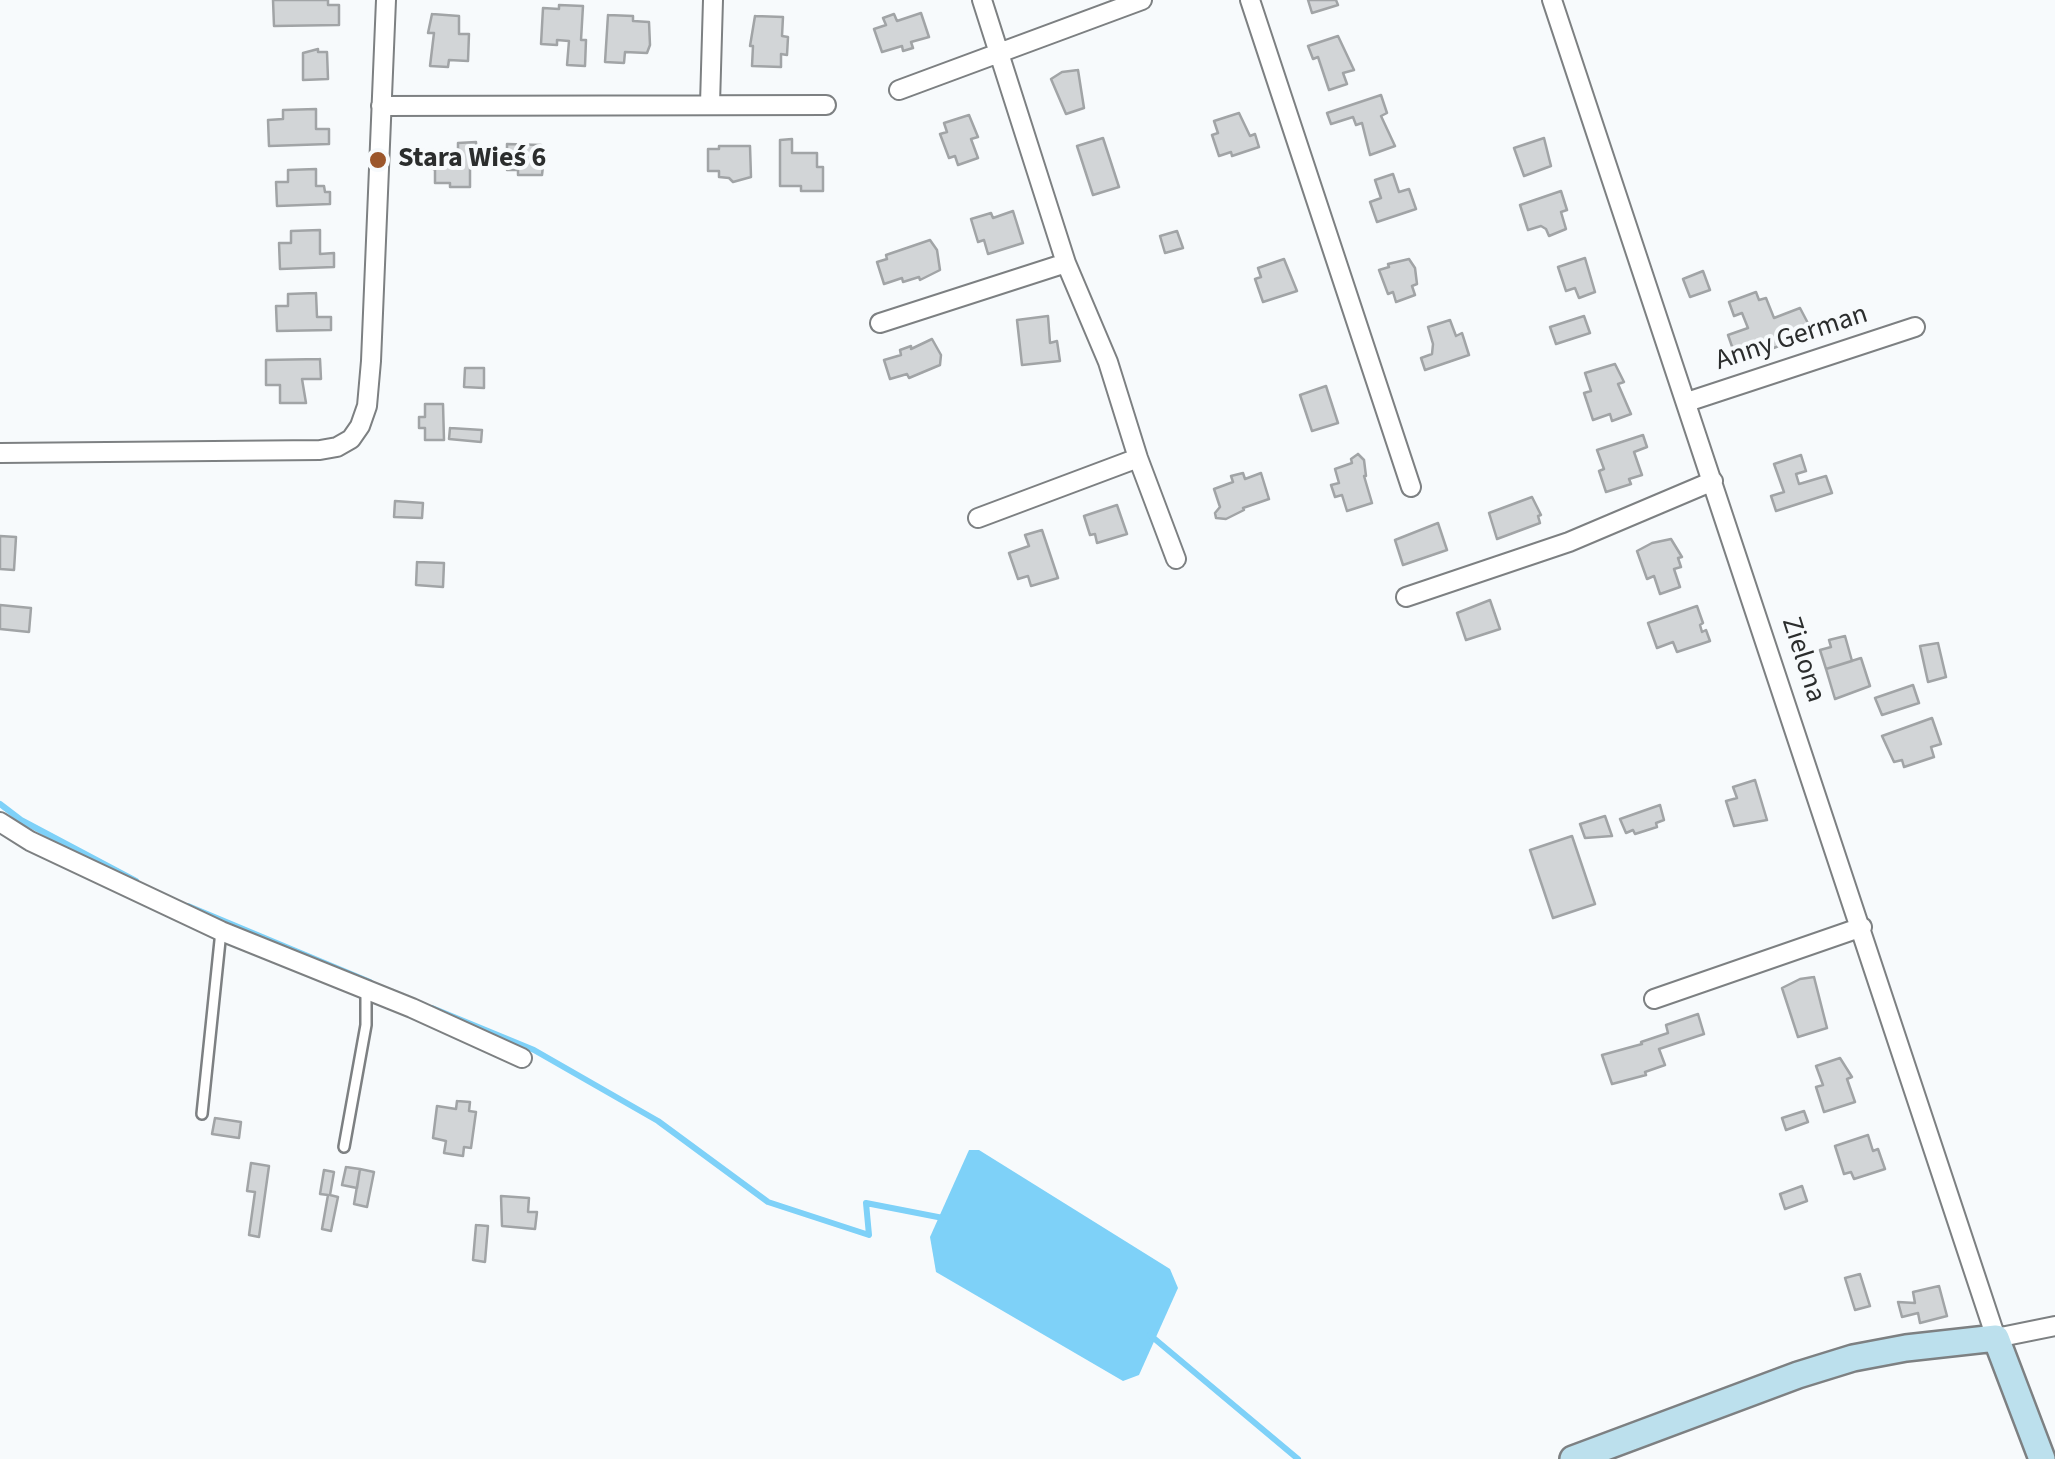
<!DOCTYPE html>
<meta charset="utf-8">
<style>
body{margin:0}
canvas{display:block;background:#f7fafc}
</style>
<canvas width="2055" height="1459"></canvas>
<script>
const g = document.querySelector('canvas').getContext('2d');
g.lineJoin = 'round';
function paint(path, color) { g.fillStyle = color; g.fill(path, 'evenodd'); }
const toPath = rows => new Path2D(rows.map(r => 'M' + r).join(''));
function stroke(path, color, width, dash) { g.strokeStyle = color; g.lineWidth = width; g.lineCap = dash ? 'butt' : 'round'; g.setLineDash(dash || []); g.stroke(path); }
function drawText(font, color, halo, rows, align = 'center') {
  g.font = font + ' "Source Sans 3",sans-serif'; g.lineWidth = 8; g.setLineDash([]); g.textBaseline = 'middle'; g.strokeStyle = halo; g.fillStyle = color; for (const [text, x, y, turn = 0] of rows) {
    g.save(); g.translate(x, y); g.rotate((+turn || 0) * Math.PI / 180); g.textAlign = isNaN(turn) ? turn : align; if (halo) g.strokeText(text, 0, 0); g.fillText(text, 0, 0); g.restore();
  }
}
const water = toPath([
 [969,1150,979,1150,1170,1269,1178,1288,1139,1375,1123,1381,936,1272,930,1237]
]);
const stream = toPath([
 [0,804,21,820,136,881],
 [188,906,370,982],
 [432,1008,534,1050,658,1121,768,1202,869,1235,866,1203,943,1218],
 [1150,1335,1298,1459]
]);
const building = toPath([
 [273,0,328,0,328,5,339,5,339,25,274,26,273,0],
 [1308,0,1336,0,1338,5,1312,13,1308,0],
 [559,5,583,6,581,40,586,40,585,66,567,65,569,41,557,40,557,45,541,44,543,8,559,9,559,5],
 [921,13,929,37,911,42,913,48,903,51,902,46,882,52,874,29,886,25,883,18,894,14,897,21,921,13],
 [432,14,459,16,459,34,469,34,468,61,449,60,448,67,430,66,434,33,428,33,432,14],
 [608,15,633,16,633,21,649,22,650,45,647,53,625,52,624,63,605,62,608,15],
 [755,16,783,17,782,36,788,37,787,55,781,54,781,67,752,66,753,46,750,46,755,16],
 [1338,36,1354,70,1343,73,1347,84,1329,90,1318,57,1313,59,1308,46,1338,36],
 [318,49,318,52,327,52,328,79,303,80,303,53,318,49],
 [1078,70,1084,108,1066,114,1051,79,1062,72,1078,70],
 [1381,95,1387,113,1381,116,1395,146,1370,155,1362,123,1356,125,1353,117,1331,124,1327,113,1381,95],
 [316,109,316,129,329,129,329,144,269,146,268,120,283,119,283,110,316,109],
 [1239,113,1250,136,1255,134,1259,147,1232,156,1231,152,1219,156,1212,135,1218,133,1214,121,1239,113],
 [969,115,978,137,971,139,978,158,958,165,955,156,949,158,940,134,947,132,944,123,969,115],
 [1103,138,1119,187,1093,195,1077,146,1103,138],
 [1544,138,1551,166,1524,176,1514,148,1544,138],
 [792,139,792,153,817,153,817,167,823,167,823,191,801,191,801,186,780,186,780,140,792,139],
 [476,142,477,162,470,162,470,187,450,187,450,183,435,183,435,170,431,168,435,152,458,155,458,143,476,142],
 [507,144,541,145,544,157,542,175,518,175,518,170,507,170,507,144],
 [719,146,750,146,751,177,733,182,729,178,719,177,719,171,708,171,708,149,719,149,719,146],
 [316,169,316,186,324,186,325,192,330,192,330,204,277,206,276,182,288,182,288,170,316,169],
 [1393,174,1399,192,1409,189,1416,209,1377,222,1370,202,1381,198,1375,180,1393,174],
 [1561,191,1567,210,1561,212,1566,229,1549,236,1546,229,1541,226,1528,230,1520,205,1561,191],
 [1013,211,1023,243,988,254,984,240,978,242,971,219,991,213,993,218,1013,211],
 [320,230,320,254,334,253,334,267,280,269,279,243,291,243,291,231,320,230],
 [1177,231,1183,248,1165,253,1160,236,1177,231],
 [930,240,937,250,940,270,920,280,919,277,903,282,902,278,884,284,877,262,887,259,886,255,930,240],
 [1585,258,1595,292,1579,298,1575,288,1566,291,1558,267,1585,258],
 [1284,259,1297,291,1263,302,1255,279,1261,277,1258,268,1284,259],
 [1409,259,1415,268,1417,284,1412,286,1415,295,1396,302,1393,292,1388,294,1379,270,1389,267,1388,264,1409,259],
 [1703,271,1710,290,1690,297,1683,279,1703,271],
 [1756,292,1759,300,1766,298,1774,318,1800,308,1811,329,1782,339,1784,344,1758,354,1756,350,1736,358,1728,335,1748,328,1742,313,1734,316,1729,302,1756,292],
 [316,293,317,317,331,317,331,330,277,331,276,306,288,306,288,294,316,293],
 [1048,316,1050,343,1057,341,1060,361,1022,365,1017,320,1048,316],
 [1584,316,1590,333,1556,344,1550,327,1584,316],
 [1450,320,1456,336,1462,333,1469,355,1425,370,1421,358,1432,354,1433,344,1428,327,1450,320],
 [932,339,941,355,940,365,909,378,907,374,890,379,884,360,901,355,900,350,911,346,911,349,932,339],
 [320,359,321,379,302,379,306,403,280,403,280,385,266,385,266,360,320,359],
 [1615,364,1624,382,1618,384,1631,414,1612,421,1610,414,1593,420,1584,393,1591,391,1585,373,1615,364],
 [465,368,484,368,484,388,464,387,465,368],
 [1326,386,1338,423,1312,431,1300,395,1326,386],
 [425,404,443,404,444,440,425,440,425,428,419,428,419,417,425,417,425,404],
 [450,428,482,430,481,442,449,439,450,428],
 [1643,435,1647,447,1634,452,1642,475,1629,479,1631,484,1606,492,1599,471,1604,469,1597,450,1643,435],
 [1358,454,1364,460,1366,476,1364,476,1372,503,1347,511,1342,495,1335,497,1331,485,1339,483,1335,469,1352,463,1351,459,1358,454],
 [1801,455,1806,471,1796,474,1799,484,1826,476,1832,493,1776,511,1771,496,1784,492,1774,464,1801,455],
 [1243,473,1245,479,1261,473,1269,499,1243,508,1244,510,1226,519,1216,518,1215,513,1220,507,1214,489,1233,482,1231,476,1243,473],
 [1532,497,1541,515,1538,516,1540,523,1497,539,1489,513,1532,497],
 [395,501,423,503,422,518,394,517,395,501],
 [1117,505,1127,534,1097,543,1095,534,1090,535,1084,516,1117,505],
 [1438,523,1447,550,1403,565,1395,540,1438,523],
 [1042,530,1058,578,1031,586,1028,576,1018,579,1009,553,1029,546,1025,535,1042,530],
 [0,536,16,537,14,570,0,569,0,536],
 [1671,539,1682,557,1678,558,1681,567,1674,569,1680,587,1660,594,1654,576,1647,579,1637,551,1652,543,1671,539],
 [417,562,444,563,443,587,416,585,417,562],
 [1490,600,1500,629,1466,640,1457,613,1490,600],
 [0,605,31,608,29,632,0,629,0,605],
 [1697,606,1703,623,1700,625,1702,632,1706,630,1710,641,1677,652,1673,642,1657,648,1648,623,1697,606],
 [1845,636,1852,661,1826,669,1820,650,1831,647,1829,640,1845,636],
 [1938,643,1946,677,1928,682,1920,646,1938,643],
 [1861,658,1870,686,1835,699,1826,669,1861,658],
 [1913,685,1919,703,1882,715,1875,698,1913,685],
 [1932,718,1941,744,1931,747,1934,757,1904,767,1902,760,1894,762,1882,736,1932,718],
 [1755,780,1767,820,1734,826,1726,801,1737,798,1733,787,1755,780],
 [1660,805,1664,820,1656,823,1657,827,1635,834,1633,830,1626,833,1620,819,1660,805],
 [1605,816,1612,836,1585,838,1580,824,1605,816],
 [1572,836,1595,904,1553,918,1530,850,1572,836],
 [1814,977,1827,1028,1798,1037,1782,988,1800,979,1814,977],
 [1698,1014,1704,1034,1659,1049,1665,1065,1645,1072,1646,1075,1612,1084,1602,1055,1642,1044,1641,1042,1668,1033,1666,1025,1698,1014],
 [1840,1058,1852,1077,1847,1079,1855,1102,1824,1112,1816,1087,1823,1085,1816,1066,1840,1058],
 [457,1101,470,1102,469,1111,476,1112,471,1148,464,1147,463,1156,444,1153,446,1141,433,1138,437,1106,456,1109,457,1101],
 [1804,1111,1808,1122,1786,1130,1782,1118,1804,1111],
 [215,1118,241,1122,239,1138,212,1134,215,1118],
 [1868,1135,1873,1151,1878,1149,1885,1169,1854,1179,1851,1172,1844,1174,1835,1146,1868,1135],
 [251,1163,269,1166,259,1237,249,1235,255,1192,247,1191,251,1163],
 [346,1167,360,1169,357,1188,342,1185,346,1167],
 [360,1169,374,1172,367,1207,354,1204,360,1169],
 [324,1170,334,1172,330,1195,338,1197,331,1231,322,1229,328,1195,320,1194,324,1170],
 [1802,1186,1807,1201,1785,1209,1780,1194,1802,1186],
 [501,1196,529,1198,528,1212,537,1212,535,1229,502,1226,501,1196],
 [476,1225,488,1226,485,1262,473,1260,476,1225],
 [1860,1274,1870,1306,1855,1310,1845,1278,1860,1274],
 [1939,1286,1947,1316,1920,1323,1918,1313,1902,1317,1898,1302,1915,1303,1913,1292,1939,1286]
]);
const lane = toPath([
 [202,1114,221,931],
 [344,1147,366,1025,366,991]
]);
const street = toPath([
 [982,0,1066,263,1108,362,1138,458,1176,559],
 [1250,0,1411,487],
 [1552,0,1996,1338,2055,1326],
 [899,90,1142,0],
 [710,104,713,0],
 [381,106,826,105],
 [880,323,1066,263],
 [1687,402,1915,327],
 [0,453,320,450,337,447,351,439,360,426,367,406,371,361,386,0],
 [978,518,1138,458],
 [1406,597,1569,542,1713,481],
 [0,822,30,841,221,931,412,1008,522,1058],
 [1654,999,1862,927]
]);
const secondary = toPath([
 [1573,1459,1798,1375,1853,1358,1906,1348,1996,1338,2042,1459]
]);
const markers = [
 [378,160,10,"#9b562b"]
];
const poiNames = [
 ["Stara Wieś 6",398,160]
];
const streetNames = [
 ["Anny German",1792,339,-18],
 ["Zielona",1802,660,72]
];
paint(water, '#7ed1f8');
stroke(stream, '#7ed1f8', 6);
paint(building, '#d2d5d7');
stroke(building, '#a1a4a6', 2.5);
stroke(lane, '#7d8082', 14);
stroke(street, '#7d8082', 22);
stroke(secondary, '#7d8082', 30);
stroke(lane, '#fff', 9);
stroke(street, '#fff', 18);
stroke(secondary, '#bce0ed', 25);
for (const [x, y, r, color] of markers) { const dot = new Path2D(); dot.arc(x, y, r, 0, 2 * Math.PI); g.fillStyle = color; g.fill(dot); stroke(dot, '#f7fafc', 4); }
drawText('bold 28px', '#2b2d2d', '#f7fafc', poiNames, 'left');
drawText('28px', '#2b2d2d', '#f7fafc', streetNames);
</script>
